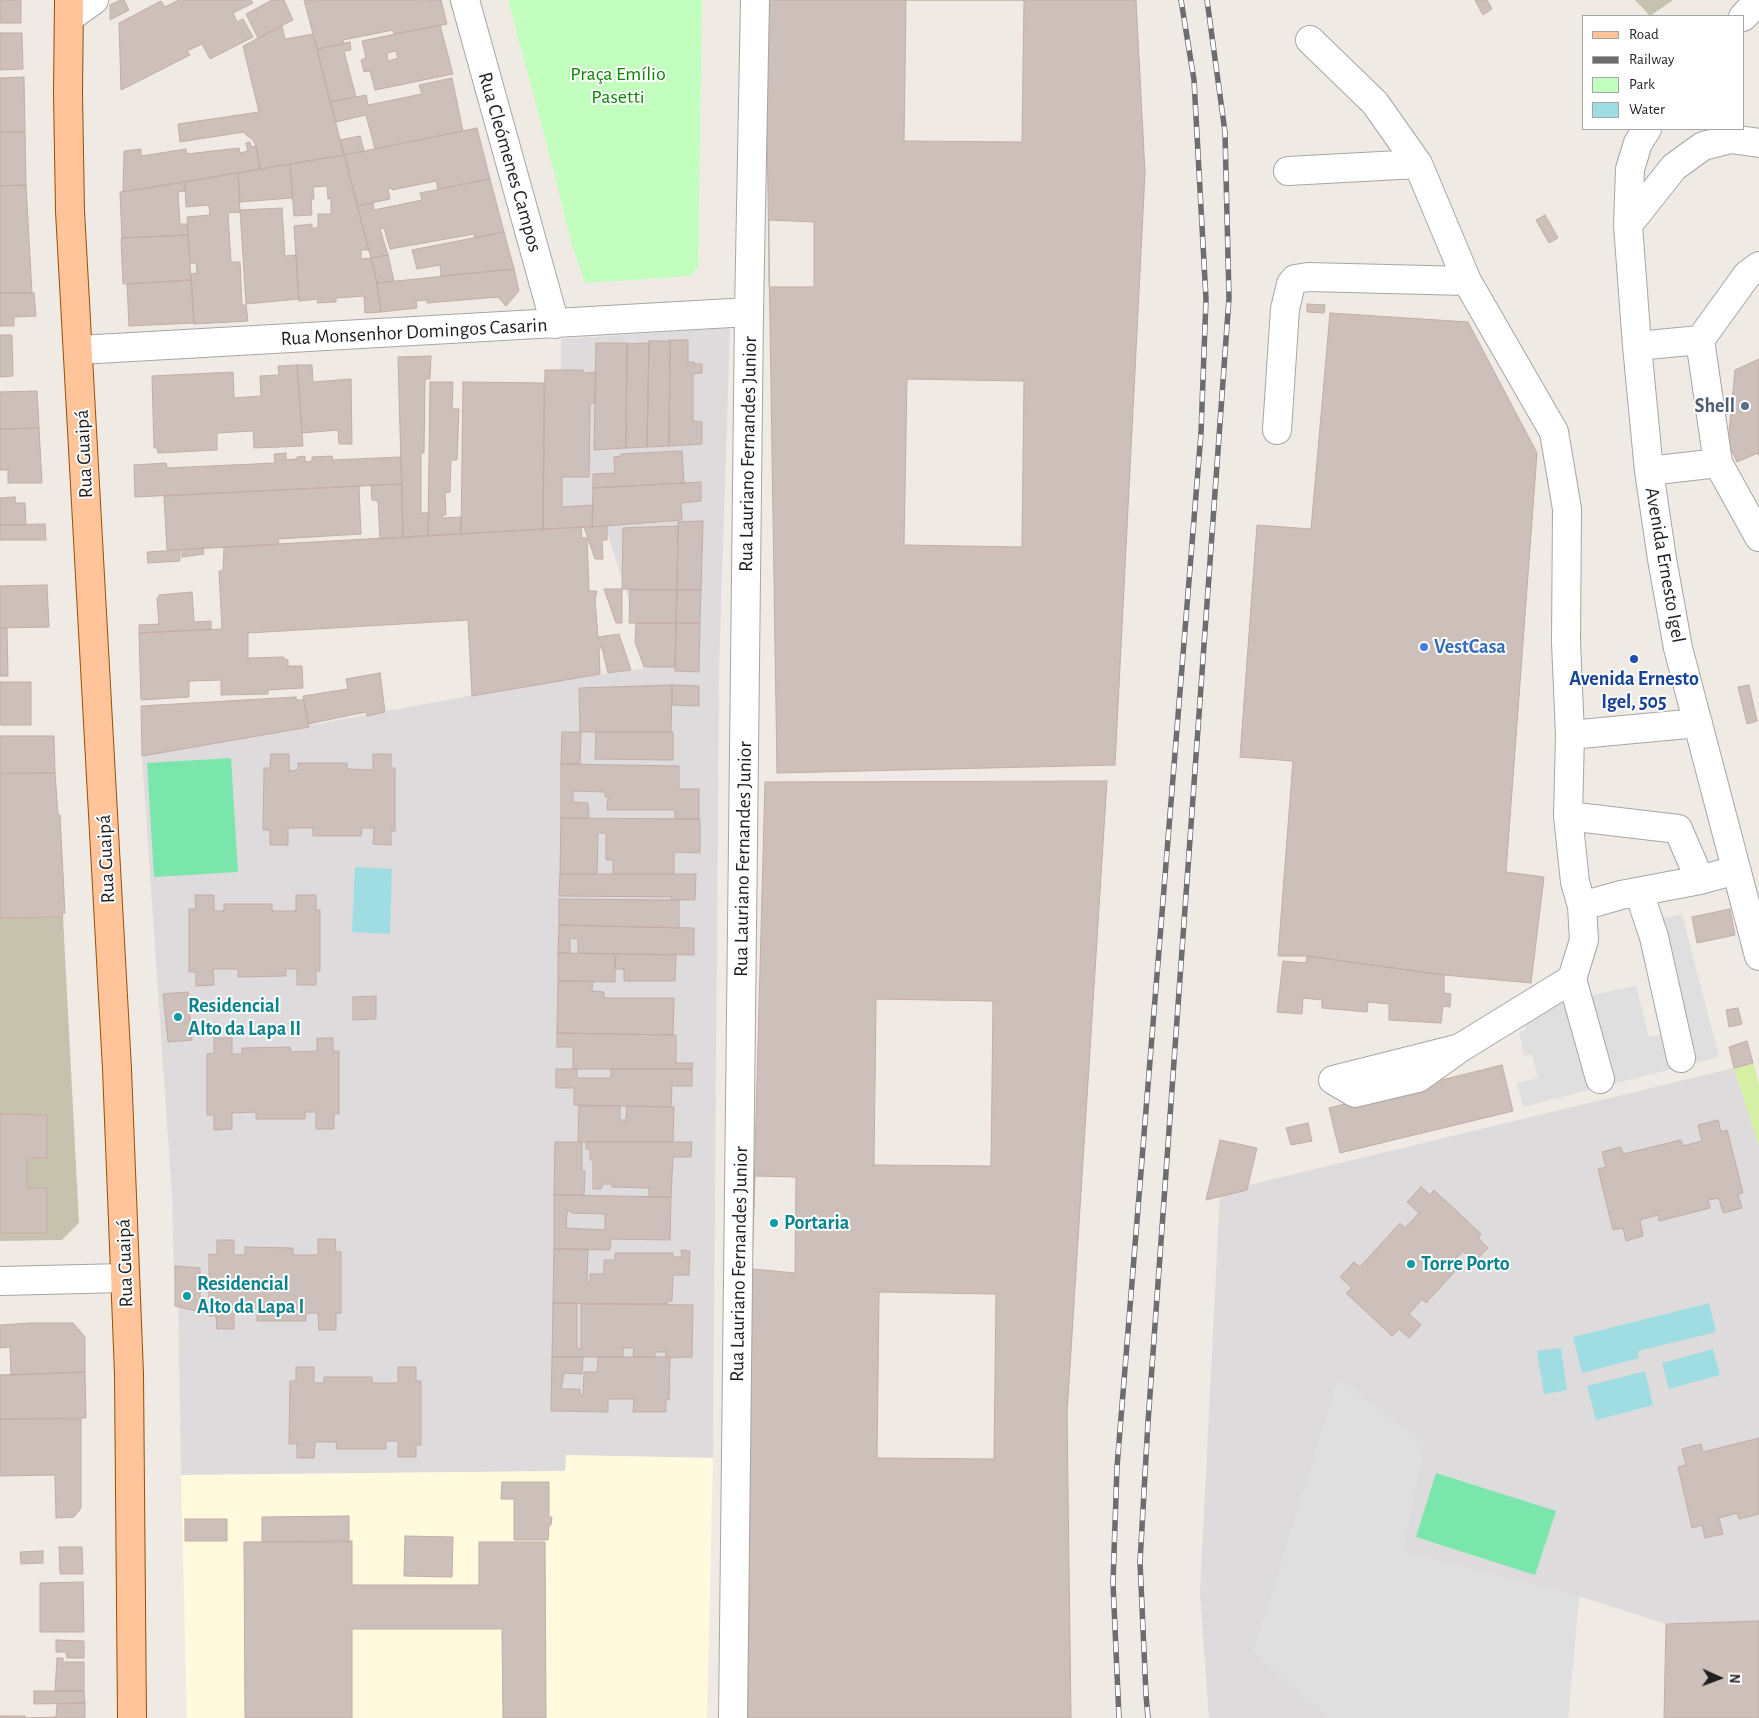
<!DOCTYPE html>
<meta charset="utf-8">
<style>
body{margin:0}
#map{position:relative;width:1759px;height:1718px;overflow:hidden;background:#f0eae4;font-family:"Alegreya Sans",sans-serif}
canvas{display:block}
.legend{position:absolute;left:1582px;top:15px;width:162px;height:115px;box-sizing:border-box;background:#fff;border:1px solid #a5a5a5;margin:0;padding:6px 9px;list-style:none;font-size:15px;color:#1f1f1f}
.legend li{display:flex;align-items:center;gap:10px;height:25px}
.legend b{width:25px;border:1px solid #a5a5a5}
.north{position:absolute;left:1694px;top:1653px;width:50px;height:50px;-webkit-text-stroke:4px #fff;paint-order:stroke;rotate:92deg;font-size:14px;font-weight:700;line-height:20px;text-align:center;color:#1f1f1f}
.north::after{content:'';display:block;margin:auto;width:18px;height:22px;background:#1f1f1f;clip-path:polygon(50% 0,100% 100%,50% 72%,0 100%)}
</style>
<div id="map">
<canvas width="1759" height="1718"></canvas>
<ul class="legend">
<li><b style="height:6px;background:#ffc49a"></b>Road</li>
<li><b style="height:6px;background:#6d6d6d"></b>Railway</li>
<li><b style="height:14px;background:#c2febd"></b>Park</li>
<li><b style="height:14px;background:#a0dde2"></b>Water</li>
</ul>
<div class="north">N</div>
</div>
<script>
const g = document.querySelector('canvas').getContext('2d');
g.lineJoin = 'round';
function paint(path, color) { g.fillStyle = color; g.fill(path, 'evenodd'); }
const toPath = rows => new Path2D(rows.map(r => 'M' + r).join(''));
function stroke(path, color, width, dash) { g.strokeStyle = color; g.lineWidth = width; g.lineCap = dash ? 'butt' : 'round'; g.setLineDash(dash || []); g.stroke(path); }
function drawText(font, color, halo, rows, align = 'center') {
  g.font = font + ' "Alegreya Sans",sans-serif'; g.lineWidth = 4; g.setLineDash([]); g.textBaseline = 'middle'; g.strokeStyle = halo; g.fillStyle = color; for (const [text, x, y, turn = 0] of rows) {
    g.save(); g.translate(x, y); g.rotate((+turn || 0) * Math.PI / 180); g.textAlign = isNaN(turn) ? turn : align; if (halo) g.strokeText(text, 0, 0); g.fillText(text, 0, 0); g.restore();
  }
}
const residential = toPath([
 [730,328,719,669,713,1458,566,1455,566,1471,181,1475,178,1285,175,1306,172,1196,142,756,562,679,650,668,603,519,560,519,561,339],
 [1734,1068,1759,1147,1759,1621,1666,1624,1579,1596,1568,1718,1209,1718,1200,1594,1220,1192]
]);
const education = toPath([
 [566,1455,713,1458,707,1718,187,1718,181,1475,565,1471]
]);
const construction = toPath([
 [1635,0,1673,0,1650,16],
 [63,917,79,1223,62,1240,0,1241,0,918]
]);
const grass = toPath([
 [1753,1063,1759,1084,1759,1147,1734,1068]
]);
const park = toPath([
 [508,0,702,0,698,267,690,276,585,283,571,242,553,168]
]);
const pitch = toPath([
 [231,758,238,872,154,877,147,763],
 [1436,1473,1556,1511,1535,1575,1416,1537]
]);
const parking = toPath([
 [1682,914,1719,1057,1523,1107,1517,1083,1538,1078,1532,1054,1524,1056,1519,1032,1526,1030,1522,1013,1636,985,1649,1037,1664,1034,1637,933,1643,932,1640,923],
 [1338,1378,1425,1444,1403,1552,1579,1596,1568,1718,1328,1718,1253,1652]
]);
const water = toPath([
 [355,867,392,869,390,934,352,932],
 [1709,1303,1716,1332,1638,1351,1639,1358,1582,1373,1573,1337],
 [1561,1348,1567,1390,1544,1394,1537,1351],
 [1713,1349,1720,1375,1669,1389,1662,1363],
 [1645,1371,1653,1405,1596,1420,1587,1386]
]);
const building = toPath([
 [0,0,21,0,21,23,0,23,0,0],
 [121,0,124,0,129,10,110,20,110,5,121,0],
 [179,0,251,0,253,3,233,13,237,22,243,19,253,37,210,59,202,44,187,51,190,55,121,90,119,23,161,1,165,7,179,0],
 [272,0,284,0,293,20,258,38,246,14,272,0],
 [304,0,311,0,312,1,319,0,421,0,422,1,441,0,447,24,394,34,393,30,343,40,344,44,317,49,304,0],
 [765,0,1136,0,1145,173,1115,765,777,773,765,0],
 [906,0,1024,0,1022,142,904,141,906,0],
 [1475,0,1487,0,1492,9,1483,15,1475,0],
 [440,25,453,74,375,90,370,71,364,72,361,60,366,58,362,41,440,25],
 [396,51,398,58,388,61,387,53,396,51],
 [282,26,285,39,313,34,344,155,260,169,256,146,253,140,245,134,244,132,180,142,178,124,259,112,243,46,282,26],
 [0,33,22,33,23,69,0,70,0,33],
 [350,42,351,50,344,51,356,97,330,102,317,49,350,42],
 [24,77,25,132,0,132,0,78,24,77],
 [452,78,463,131,375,149,366,115,336,122,330,102,366,95,368,105,422,94,419,85,452,78],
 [477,128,490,179,438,189,436,181,392,190,392,188,388,189,390,199,357,206,345,155,477,128],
 [0,132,25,132,26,185,0,186,0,132],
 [360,136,364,151,344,155,340,140,360,136],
 [250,142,251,147,256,146,260,169,123,192,124,151,141,149,141,156,186,149,187,154,239,148,240,153,248,151,246,143,250,142],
 [344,155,369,250,361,250,361,259,371,258,377,283,381,312,365,313,364,296,336,298,336,302,317,303,318,299,299,301,294,226,312,224,312,228,318,228,318,214,331,214,331,198,328,199,327,186,313,187,314,199,311,199,312,215,294,216,290,164,344,155],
 [290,164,292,198,240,202,238,173,290,164],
 [238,173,240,212,228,213,231,262,240,262,242,305,246,305,248,321,194,324,191,274,197,273,196,263,190,263,187,217,210,215,209,205,186,207,185,182,238,173],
 [490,179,504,232,475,238,474,234,390,249,384,228,380,229,388,255,371,258,357,206,373,203,374,210,422,200,420,193,490,179],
 [185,182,185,191,178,192,180,224,187,224,188,235,122,238,120,192,185,182],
 [26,185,32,293,0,293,0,186,26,185],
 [282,208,285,256,296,255,299,299,246,304,240,210,282,208],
 [1545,215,1558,238,1549,243,1536,220,1545,215],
 [769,220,814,222,814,287,769,287,769,220],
 [504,232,514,269,441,276,440,265,417,269,412,250,504,232],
 [188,235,191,280,123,284,121,238,188,235],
 [388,255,394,281,377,283,371,258,388,255],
 [514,269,519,291,506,306,498,297,427,303,427,300,416,301,417,308,381,312,377,283,514,269],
 [191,280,194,323,129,326,127,284,191,280],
 [0,293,34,293,36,316,14,317,14,326,0,326,0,293],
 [1307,304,1325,305,1324,313,1307,312,1307,304],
 [1330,313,1468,322,1537,453,1506,872,1544,877,1531,983,1444,975,1307,956,1278,956,1293,761,1240,757,1257,525,1311,529,1330,313],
 [0,335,12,335,13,376,0,377,0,335],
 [670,340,688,340,688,362,694,362,694,364,702,364,702,373,693,374,693,421,702,422,702,444,669,446,670,340],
 [649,341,670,341,669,446,647,447,649,341],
 [596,343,627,343,626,448,594,450,596,343],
 [649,343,647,447,626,448,627,344,649,343],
 [431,356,430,379,425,379,424,453,421,453,421,513,429,513,428,536,403,538,398,357,431,356],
 [1759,359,1759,456,1758,453,1737,462,1728,443,1735,370,1759,359],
 [297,365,312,365,313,382,351,379,352,444,339,444,338,430,302,433,297,365],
 [297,365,303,446,254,448,253,431,217,433,217,450,158,453,157,448,154,448,152,376,233,372,234,398,261,396,260,376,279,375,278,366,297,365],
 [545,370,583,370,583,373,596,372,595,403,590,404,589,477,562,477,562,507,593,505,592,527,543,529,545,370],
 [907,379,1024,381,1022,547,904,545,907,379],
 [430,382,453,382,452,409,459,409,457,460,451,460,450,492,445,493,446,515,442,515,443,518,461,517,461,534,428,536,430,382],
 [463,382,544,383,543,529,461,534,463,382],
 [37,391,39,428,0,429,0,392,37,391],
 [39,428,42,483,8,483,8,470,0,470,0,429,39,428],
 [682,451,684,483,593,488,593,474,615,473,614,457,621,456,621,454,682,451],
 [286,453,286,460,297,459,297,457,305,456,305,462,312,461,312,457,332,456,333,460,401,457,402,484,135,497,134,465,166,463,167,468,275,463,274,454,286,453],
 [701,482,701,501,681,503,682,520,592,527,593,488,701,482],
 [402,484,403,538,380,539,378,501,372,500,371,485,402,484],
 [359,486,361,534,278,539,279,544,275,545,167,550,164,496,359,486],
 [15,497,15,503,25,503,26,525,0,525,0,498,15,497],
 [703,521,701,590,677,590,678,522,703,521],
 [45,524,46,540,0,540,0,525,45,524],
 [607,526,607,540,602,540,603,559,595,559,584,527,607,526],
 [678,526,677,590,622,589,623,528,678,526],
 [581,527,582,538,587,538,589,591,597,591,595,599,598,637,619,634,631,670,608,673,602,648,599,648,600,674,472,696,468,620,418,623,248,633,248,658,284,657,284,659,288,660,288,666,302,666,303,688,268,690,268,694,221,695,221,680,189,681,189,697,141,700,139,633,222,629,219,571,223,571,224,547,581,527],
 [203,548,204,554,182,557,182,550,203,548],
 [180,550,180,561,148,563,147,552,180,550],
 [47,585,49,627,0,628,0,586,47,585],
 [604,589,622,589,622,623,616,623,604,589],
 [630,590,677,590,676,623,629,623,630,590],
 [677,590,701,590,700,623,676,623,677,590],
 [192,592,194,622,211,621,211,629,139,633,139,625,159,624,157,598,159,598,159,595,192,592],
 [636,623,676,623,675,667,644,667,635,642,636,623],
 [676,623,700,623,699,672,675,671,676,623],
 [0,628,7,628,8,676,0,676,0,628],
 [380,673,385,712,367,716,366,712,308,724,303,696,348,689,346,679,380,673],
 [0,682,31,682,31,725,0,725,0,682],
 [672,685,671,732,580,732,579,688,672,685],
 [672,685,699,686,699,706,672,705,672,685],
 [1749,685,1757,721,1747,724,1738,687,1749,685],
 [296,697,296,700,304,700,309,727,142,756,141,706,296,697],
 [562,732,581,732,580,764,561,764,562,732],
 [596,732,673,732,673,760,595,759,596,732],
 [0,736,54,736,55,773,0,773,0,736],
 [271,754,289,754,289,771,298,770,298,763,347,763,347,769,373,770,373,754,391,754,391,768,395,768,395,831,391,831,391,845,373,844,374,828,362,828,361,836,313,836,313,828,288,828,288,845,270,845,270,830,263,830,264,768,270,768,271,754],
 [561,764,679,766,679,789,699,789,699,819,675,819,675,810,607,810,608,797,605,797,605,792,573,791,573,802,588,803,589,818,561,818,561,764],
 [55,773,58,815,60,815,65,913,62,913,63,917,0,918,0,774,55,773],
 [1107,781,1067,1414,1071,1718,748,1718,752,1269,765,782,1107,781],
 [561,818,700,819,700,853,674,852,674,874,613,874,613,860,606,860,606,833,598,833,597,874,560,874,561,818],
 [560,874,696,874,695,900,671,900,672,897,559,896,560,874],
 [195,895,214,895,214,911,224,911,224,904,272,904,272,911,296,911,296,895,316,895,316,910,320,910,320,971,316,971,316,985,297,985,297,969,286,969,286,976,238,977,238,969,213,969,214,985,196,986,196,972,189,972,189,909,196,909,195,895],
 [559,899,679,900,679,928,559,925,559,899],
 [1730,909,1735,935,1697,943,1692,917,1730,909],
 [559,925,694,928,694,955,578,953,578,939,570,938,570,953,558,953,559,925],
 [558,953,615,954,615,982,558,981,558,953],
 [616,954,676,955,675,981,624,981,624,969,615,969,616,954],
 [1307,956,1444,975,1444,993,1451,994,1450,1007,1443,1006,1441,1023,1389,1020,1389,1004,1368,1002,1367,1012,1322,1008,1322,1000,1303,998,1302,1014,1277,1012,1283,961,1306,963,1307,956],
 [558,981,593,981,592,991,604,992,604,998,674,998,673,1035,557,1033,558,981],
 [188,992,192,1040,168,1042,163,994,188,992],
 [376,996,376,1019,353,1020,353,997,376,996],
 [876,999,993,1001,991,1166,874,1165,876,999],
 [1738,1008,1742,1024,1729,1027,1726,1010,1738,1008],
 [557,1033,676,1035,676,1063,693,1063,692,1069,573,1069,573,1047,557,1047,557,1033],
 [214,1038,232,1038,232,1054,242,1054,242,1048,290,1047,291,1052,317,1051,317,1038,333,1038,333,1051,339,1051,339,1114,334,1114,334,1129,316,1129,316,1112,305,1112,305,1119,256,1119,256,1112,232,1113,232,1129,214,1130,214,1115,207,1115,207,1054,214,1053,214,1038],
 [1747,1041,1753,1063,1734,1068,1729,1047,1747,1041],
 [1502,1065,1513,1111,1340,1153,1329,1108,1502,1065],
 [556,1069,577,1069,577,1078,611,1078,611,1069,692,1069,692,1086,672,1086,671,1107,574,1105,574,1088,556,1088,556,1069],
 [579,1106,620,1106,620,1120,626,1120,627,1106,674,1107,673,1142,578,1142,579,1106],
 [0,1114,47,1115,47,1158,27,1158,27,1188,47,1188,47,1233,0,1233,0,1114],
 [1718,1120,1721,1132,1727,1130,1743,1193,1738,1194,1742,1208,1723,1213,1719,1198,1708,1200,1710,1208,1659,1221,1658,1215,1640,1220,1643,1236,1626,1241,1623,1228,1613,1230,1598,1169,1606,1167,1602,1152,1621,1147,1623,1154,1681,1140,1683,1146,1702,1141,1698,1125,1718,1120],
 [1308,1123,1312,1141,1291,1145,1286,1128,1308,1123],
 [1220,1140,1257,1148,1247,1190,1206,1200,1220,1140],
 [555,1142,582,1142,582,1171,585,1171,584,1195,554,1195,555,1142],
 [586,1142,692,1142,691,1157,673,1157,671,1197,649,1197,649,1188,612,1187,612,1184,603,1184,601,1189,593,1189,593,1160,590,1160,590,1149,586,1149,586,1142],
 [755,1176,796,1177,795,1273,752,1269,755,1176],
 [1421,1187,1430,1195,1434,1190,1481,1234,1478,1238,1488,1248,1474,1262,1463,1251,1455,1260,1461,1265,1426,1303,1422,1299,1409,1314,1421,1325,1409,1338,1399,1329,1392,1336,1346,1293,1352,1288,1340,1277,1354,1262,1360,1267,1400,1223,1405,1228,1419,1213,1407,1202,1421,1187],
 [554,1195,671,1197,670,1240,611,1239,610,1250,554,1249,554,1195],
 [567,1211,570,1211,571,1213,605,1214,605,1230,566,1228,567,1211],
 [318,1239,335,1239,336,1252,341,1252,341,1313,336,1313,336,1330,319,1330,318,1313,306,1313,306,1321,257,1321,257,1313,234,1313,234,1329,217,1329,216,1316,209,1316,209,1254,217,1255,217,1240,234,1240,234,1255,245,1255,245,1247,293,1248,293,1255,318,1255,318,1239],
 [554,1249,588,1249,587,1282,590,1282,590,1274,604,1274,604,1260,615,1260,615,1253,673,1253,673,1257,682,1257,681,1250,690,1251,689,1275,673,1275,672,1301,668,1301,667,1304,553,1303,554,1249],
 [175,1266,200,1268,200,1312,175,1306,175,1266],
 [879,1292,996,1294,994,1459,877,1458,879,1292],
 [553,1303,577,1303,577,1348,581,1349,581,1304,693,1305,692,1357,666,1358,666,1352,655,1352,655,1357,633,1357,634,1348,623,1348,623,1357,552,1357,553,1303],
 [31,1323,73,1323,85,1337,85,1372,11,1375,10,1347,0,1348,0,1325,31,1323],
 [552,1357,583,1357,582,1374,564,1373,561,1389,580,1389,580,1395,583,1395,584,1372,597,1372,598,1357,670,1357,669,1400,666,1399,666,1412,633,1412,634,1399,608,1399,608,1412,551,1411,552,1357],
 [296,1367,314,1367,314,1383,324,1383,324,1377,372,1377,372,1383,398,1383,398,1367,416,1367,416,1381,421,1381,421,1445,416,1445,416,1457,398,1457,398,1441,386,1441,386,1449,336,1449,337,1442,315,1442,314,1458,297,1458,297,1444,289,1444,290,1381,296,1381,296,1367],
 [85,1372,86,1418,0,1419,0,1375,85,1372],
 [0,1419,81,1419,81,1508,74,1517,56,1518,55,1475,0,1476,0,1419],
 [1759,1438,1759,1514,1739,1519,1737,1513,1719,1518,1723,1534,1705,1538,1702,1525,1692,1528,1678,1467,1686,1465,1682,1449,1701,1444,1703,1452,1759,1438],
 [502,1482,549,1482,549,1517,552,1517,551,1525,549,1525,548,1540,514,1540,514,1499,501,1499,502,1482],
 [349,1516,349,1542,262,1542,262,1517,349,1516],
 [185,1519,227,1519,227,1541,185,1541,185,1519],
 [405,1536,453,1537,452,1577,404,1576,405,1536],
 [352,1541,352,1585,479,1585,479,1542,545,1542,546,1718,503,1718,502,1629,352,1629,352,1718,245,1718,244,1542,352,1541],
 [59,1547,82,1547,83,1574,60,1574,59,1547],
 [43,1551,43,1563,21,1564,20,1552,43,1551],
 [83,1582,84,1632,40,1632,40,1583,83,1582],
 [1759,1621,1759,1718,1664,1718,1666,1624,1759,1621],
 [56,1640,84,1641,84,1658,67,1658,66,1652,56,1652,56,1640],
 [57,1658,63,1658,63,1662,84,1662,84,1691,55,1691,57,1658],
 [34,1691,84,1691,85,1703,34,1704,34,1691],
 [85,1703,85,1718,0,1718,0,1716,25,1716,25,1718,56,1717,57,1704,85,1703]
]);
const minor = toPath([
 [465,0,555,324],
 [1743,17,1759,0],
 [69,18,94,0],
 [1310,40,1375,103,1418,164,1467,281,1554,432,1567,509,1566,642,1570,735,1568,816,1575,882,1582,906,1621,895,1700,880,1736,870],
 [1647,129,1638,143,1630,169,1628,225,1637,346,1649,471,1662,559,1678,648,1759,956],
 [1288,171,1418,164],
 [1628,225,1674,167,1703,146,1731,139,1759,143],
 [1759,266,1747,275,1700,340,1718,463,1759,537],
 [1637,346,1700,340],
 [79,350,749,312],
 [1277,430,1285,309,1291,284,1295,279,1308,277,1467,281],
 [1649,471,1718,463],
 [1570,735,1698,723],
 [1568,816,1678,829,1700,880],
 [1639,892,1654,937,1681,1058],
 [1572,979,1600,1079],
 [1460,1048,1333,1080,1355,1093,1418,1078,1460,1048,1572,979,1584,940,1582,906],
 [0,1281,125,1278],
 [733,1718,749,312,755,0]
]);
const major = toPath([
 [69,0,68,93,70,211,117,1069,129,1374,132,1718]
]);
const rail = toPath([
 [1119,1718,1113,1583,1117,1467,1201,433,1206,299,1194,80,1181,0],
 [1148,1718,1146,1695,1140,1562,1148,1422,1229,298,1225,132,1207,0]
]);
const markers = [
 [1745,406,5,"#5c6f8a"],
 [1424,647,5,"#3f7fe0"],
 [1634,659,5,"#1a4fb4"],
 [178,1017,5,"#0f9aa8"],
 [774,1223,5,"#0f9aa8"],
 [1411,1264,5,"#0f9aa8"],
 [187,1296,5,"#0f9aa8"]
];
const parkNames = [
 ["Praça Emílio",618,74],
 ["Pasetti",618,97]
];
const streetNames = [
 ["Rua Cleómenes Campos",510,162,74],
 ["Rua Monsenhor Domingos Casarin",414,332,-3],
 ["Rua Guaipá",84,454,-93],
 ["Rua Lauriano Fernandes Junior",748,454,-89],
 ["Avenida Ernesto Igel",1665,565,80],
 ["Rua Guaipá",106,859,-93],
 ["Rua Lauriano Fernandes Junior",743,859,-89],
 ["Rua Guaipá",125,1263,-92],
 ["Rua Lauriano Fernandes Junior",739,1264,-89]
];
const serviceNames = [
 ["Shell",1735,406]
];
const shopNames = [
 ["VestCasa",1434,647]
];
const transitNames = [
 ["Avenida Ernesto",1634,679],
 ["Igel, 505",1634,702]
];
const cultureNames = [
 ["Residencial",188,1006],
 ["Alto da Lapa II",188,1029],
 ["Portaria",784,1223],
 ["Torre Porto",1421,1264],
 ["Residencial",197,1284],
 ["Alto da Lapa I",197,1307]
];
paint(residential, '#dddbdc');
paint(education, '#fffade');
paint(construction, '#c6c2ae');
paint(grass, '#d5efa5');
paint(park, '#c2febd');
paint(pitch, '#7be6ac');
paint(parking, '#dfdfdf');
paint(water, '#a0dde2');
paint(building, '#cdbfba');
stroke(building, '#c3ada5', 1);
stroke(minor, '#a6a6a6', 30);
stroke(major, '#994e00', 30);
stroke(minor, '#fff', 28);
stroke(major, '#ffc49a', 28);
stroke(rail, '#6d6d6d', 5.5);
stroke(rail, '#fff', 4, [11]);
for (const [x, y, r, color] of markers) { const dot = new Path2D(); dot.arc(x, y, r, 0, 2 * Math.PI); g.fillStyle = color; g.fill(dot); stroke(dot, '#fff', 2); }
drawText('20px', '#0c8702', '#fff', parkNames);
drawText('20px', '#1f1f1f', '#fff', streetNames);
drawText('bold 20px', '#4e5e75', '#fff', serviceNames, 'right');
drawText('bold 20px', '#366cbe', '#fff', shopNames, 'left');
drawText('bold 20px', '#164399', '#fff', transitNames);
drawText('bold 20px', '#0d838f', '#fff', cultureNames, 'left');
</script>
